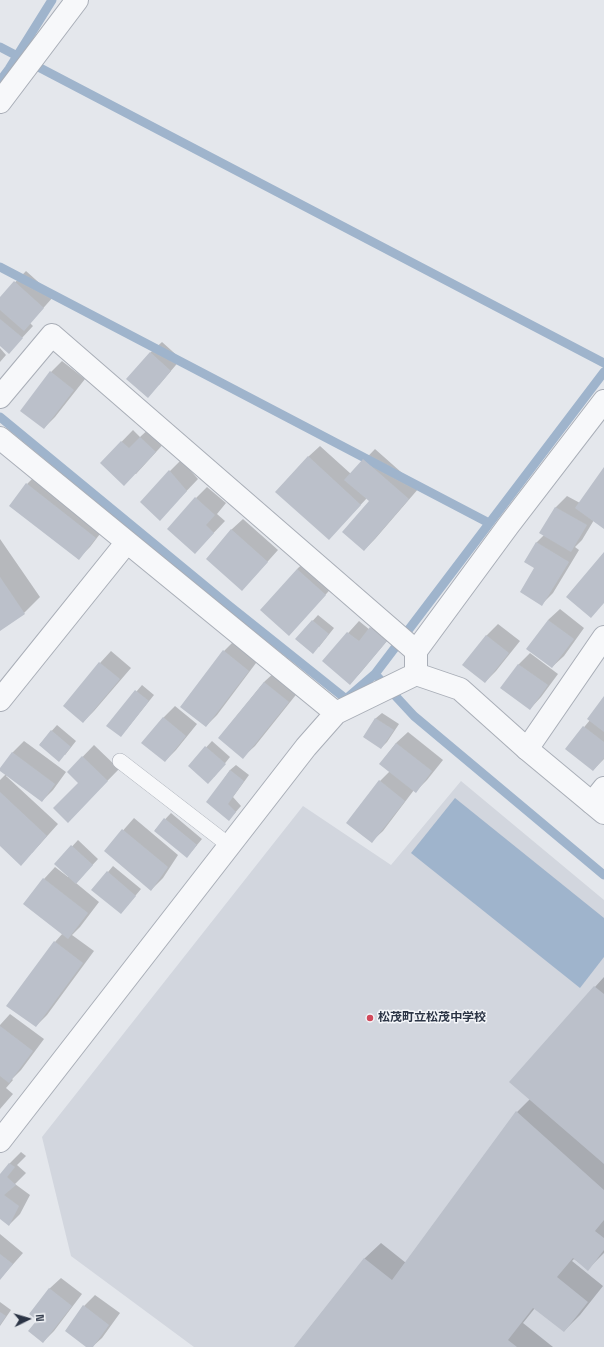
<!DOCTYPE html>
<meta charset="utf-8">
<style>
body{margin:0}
#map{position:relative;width:604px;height:1347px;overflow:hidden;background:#e4e7ec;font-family:"Space Grotesk",sans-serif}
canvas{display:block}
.north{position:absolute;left:8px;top:1299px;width:40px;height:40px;-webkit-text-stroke:3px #f4f6f9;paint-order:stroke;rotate:85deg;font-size:11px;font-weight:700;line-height:16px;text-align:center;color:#2b3445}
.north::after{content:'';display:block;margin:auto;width:14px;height:18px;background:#2b3445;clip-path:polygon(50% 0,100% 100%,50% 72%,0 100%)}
</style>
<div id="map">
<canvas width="604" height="1347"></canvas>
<div class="north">N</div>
</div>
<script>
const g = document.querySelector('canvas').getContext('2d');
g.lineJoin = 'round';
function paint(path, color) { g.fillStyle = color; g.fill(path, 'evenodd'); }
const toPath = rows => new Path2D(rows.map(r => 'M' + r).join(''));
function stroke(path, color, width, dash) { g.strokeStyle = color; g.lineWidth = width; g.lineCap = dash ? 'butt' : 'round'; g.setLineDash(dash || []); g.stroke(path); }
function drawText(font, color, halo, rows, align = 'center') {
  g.font = font + ' "Space Grotesk","Noto Sans JP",sans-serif'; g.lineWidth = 3; g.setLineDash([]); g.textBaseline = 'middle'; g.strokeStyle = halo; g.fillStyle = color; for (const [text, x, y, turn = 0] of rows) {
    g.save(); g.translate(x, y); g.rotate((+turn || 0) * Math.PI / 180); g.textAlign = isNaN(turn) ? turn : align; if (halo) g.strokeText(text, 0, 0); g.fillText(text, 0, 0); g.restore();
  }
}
const built = toPath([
 [461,781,604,900,604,1347,194,1347,71,1256,42,1137,303,806,391,865]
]);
const water = toPath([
 [455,798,604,918,604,957,580,988,411,853]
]);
const shadow = toPath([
 [26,271,54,296,30,323,33,326,9,352,0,345,0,298],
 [162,342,181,359,159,385,150,353],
 [0,348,6,355,0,362],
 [62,361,85,379,55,417,44,428,51,372],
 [152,426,167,440,136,474,101,463,133,430,140,437],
 [320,446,351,474,375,449,419,488,375,539,364,550,370,501,367,498,329,539,308,457],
 [181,460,198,479,160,519,170,471],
 [604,469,604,528,594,520,582,540,575,547,579,550,553,593,542,604,536,568,525,562,537,542,544,535,541,533,556,507,567,496,580,503],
 [38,473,106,526,90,547,78,559,27,484],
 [207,487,226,503,217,514,225,521,206,541,196,498],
 [243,519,278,550,253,578,231,530],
 [0,539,40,597,24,613,0,630],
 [309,558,336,583,300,623,297,569],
 [560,609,584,628,564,656,552,667,548,620],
 [318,615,334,628,319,647,296,639],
 [382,617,397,629,361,672,350,684,323,661,359,621,370,630],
 [498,624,520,641,496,671,485,682,463,665,487,635],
 [235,640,259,659,217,715,206,726,224,651],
 [111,651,131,668,94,711,83,722,64,706,100,663],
 [530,653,558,674,541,697,530,709,501,688,519,664],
 [276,671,299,691,255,746,243,757,219,738,264,682],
 [142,685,154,695,126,730,108,725],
 [604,698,604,759,593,770,566,749,590,720],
 [175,706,197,724,176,750,165,761,143,743,164,717],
 [382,713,399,724,387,742,381,748,364,737,376,718],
 [57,725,76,741,65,755,40,744],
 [408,732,443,760,427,780,416,791,414,790,383,831,371,842,380,781,390,771,380,764,396,743],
 [24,741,66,772,53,790,42,801,7,775,6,776,58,824,32,853,0,845,0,780,6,774,0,769,13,752],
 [212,741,230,757,214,777,189,766],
 [94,745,119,769,79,810,79,783,68,772],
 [236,765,249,775,233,797,241,806,234,814,208,802,230,770],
 [171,813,202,839,192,851,155,830],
 [134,818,178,855,163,878,151,890,105,851],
 [78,840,98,859,76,883,99,902,80,927,72,935,94,951,47,1015,36,1026,55,942,63,933,25,904,44,879,55,867,68,877,69,876,56,864],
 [113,866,141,889,126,907,93,890],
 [604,977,604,1253,588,1269,574,1259,572,1261,603,1286,580,1315,564,1331,535,1308,523,1323,553,1347,295,1347,365,1258,381,1243,406,1263,517,1112,530,1099,595,987],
 [10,1014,44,1039,21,1070,12,1079,13,1080,6,1088,13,1094,0,1109,0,1025],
 [21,1152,26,1156,17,1165,26,1173,15,1184,30,1195,20,1214,9,1225,0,1218,0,1176,10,1163],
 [0,1234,23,1253,0,1279],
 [61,1278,82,1294,54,1331,43,1342,38,1319,49,1289],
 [95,1295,120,1313,102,1338,92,1347,88,1347,84,1306],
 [0,1302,11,1310,0,1326]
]);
const stream = toPath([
 [0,47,604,363],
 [0,81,9,69,52,0],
 [0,267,489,523],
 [0,417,227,604,346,699,375,674,414,716,604,875],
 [375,674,604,372]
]);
const building = toPath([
 [14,281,44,308,24,331,0,310,0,297],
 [0,319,23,338,9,354,0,346],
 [150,352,171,371,148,398,126,379],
 [50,371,74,390,44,429,20,411],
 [140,437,156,452,124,486,100,463,121,441,129,448],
 [308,456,361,505,329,540,275,492],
 [363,459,409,499,364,551,342,532,369,501,344,480],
 [604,467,604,529,575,508],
 [169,470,187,491,160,521,140,502],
 [26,483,96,538,79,560,9,506],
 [195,497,215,515,206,525,214,533,195,554,167,529],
 [555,507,587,525,571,552,539,533],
 [231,529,268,562,242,591,206,559],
 [536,542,569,562,542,606,520,592,534,568,524,562],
 [604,552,604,603,591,618,566,597],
 [297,569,326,595,289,636,260,610],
 [0,577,25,614,0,631],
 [312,620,329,634,313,654,295,639],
 [548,620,574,639,552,668,526,649],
 [370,627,387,641,350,685,322,661,347,632,359,641],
 [486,635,509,653,485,683,462,665],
 [223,650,249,671,206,727,180,707],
 [99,662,120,679,83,723,63,706],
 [518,664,548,685,530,710,500,688],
 [264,682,289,702,243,759,218,738],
 [135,690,149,701,121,737,106,726],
 [604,696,604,732,587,719],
 [163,717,186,736,165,762,141,743],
 [375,718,394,730,381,749,363,737],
 [583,726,604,742,604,758,593,771,565,749],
 [51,730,71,747,59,762,39,745],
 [396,743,432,771,416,793,379,764],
 [205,746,226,764,208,784,188,766],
 [12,752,55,784,42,802,0,771,0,768],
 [82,756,108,781,68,823,53,808,78,783,67,772],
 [230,770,244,781,228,804,236,812,229,821,206,802],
 [379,780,405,801,372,843,346,823],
 [0,792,47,836,21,866,0,846],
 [164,818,197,845,187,858,154,831],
 [122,829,168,867,151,891,104,851],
 [71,845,93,865,76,884,54,864],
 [107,871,136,896,121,914,91,890],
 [43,878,88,913,68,939,23,904],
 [54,941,83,963,36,1027,6,1006],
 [594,986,604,994,604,1164,509,1082],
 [0,1026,33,1051,9,1083,0,1076],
 [516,1111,604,1190,604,1220,595,1231,604,1238,604,1250,588,1271,573,1258,557,1277,588,1302,564,1332,533,1308,508,1340,517,1347,294,1347,364,1258,392,1280],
 [9,1163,15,1167,7,1177,16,1185,4,1195,19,1206,9,1226,0,1219,0,1174],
 [0,1254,13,1264,0,1280],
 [49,1288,72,1306,43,1343,28,1331,37,1320,29,1314],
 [83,1305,109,1325,93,1347,86,1347,65,1331],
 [0,1312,6,1316,0,1325]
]);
const service = toPath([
 [120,761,230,846]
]);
const minor = toPath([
 [0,102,77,0],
 [0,397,52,335,416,651],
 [0,438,336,713],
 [0,700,127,542],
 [527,749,604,637],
 [592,803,604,788],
 [0,1141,306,747,336,713,416,674,416,651,508,526,604,401]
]);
const tertiary = toPath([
 [416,674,460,689,527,749,604,813]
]);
const markers = [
 [370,1018,4,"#d1495b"]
];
const poiNames = [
 ["松茂町立松茂中学校",378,1018]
];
paint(built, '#d2d6de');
paint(water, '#9fb4cc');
paint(shadow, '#0003');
stroke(stream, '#9fb4cc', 9);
paint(building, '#bbc0ca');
stroke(service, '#a9aeb7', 16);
stroke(minor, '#a9aeb7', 24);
stroke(tertiary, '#a9aeb7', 24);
stroke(service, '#f7f8fa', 15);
stroke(minor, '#f7f8fa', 22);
stroke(tertiary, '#f7f8fa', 22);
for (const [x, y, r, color] of markers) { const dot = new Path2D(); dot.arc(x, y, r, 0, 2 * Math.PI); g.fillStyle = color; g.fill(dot); stroke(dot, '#f4f6f9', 1.5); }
drawText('bold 12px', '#2b3445', '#f4f6f9', poiNames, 'left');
</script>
